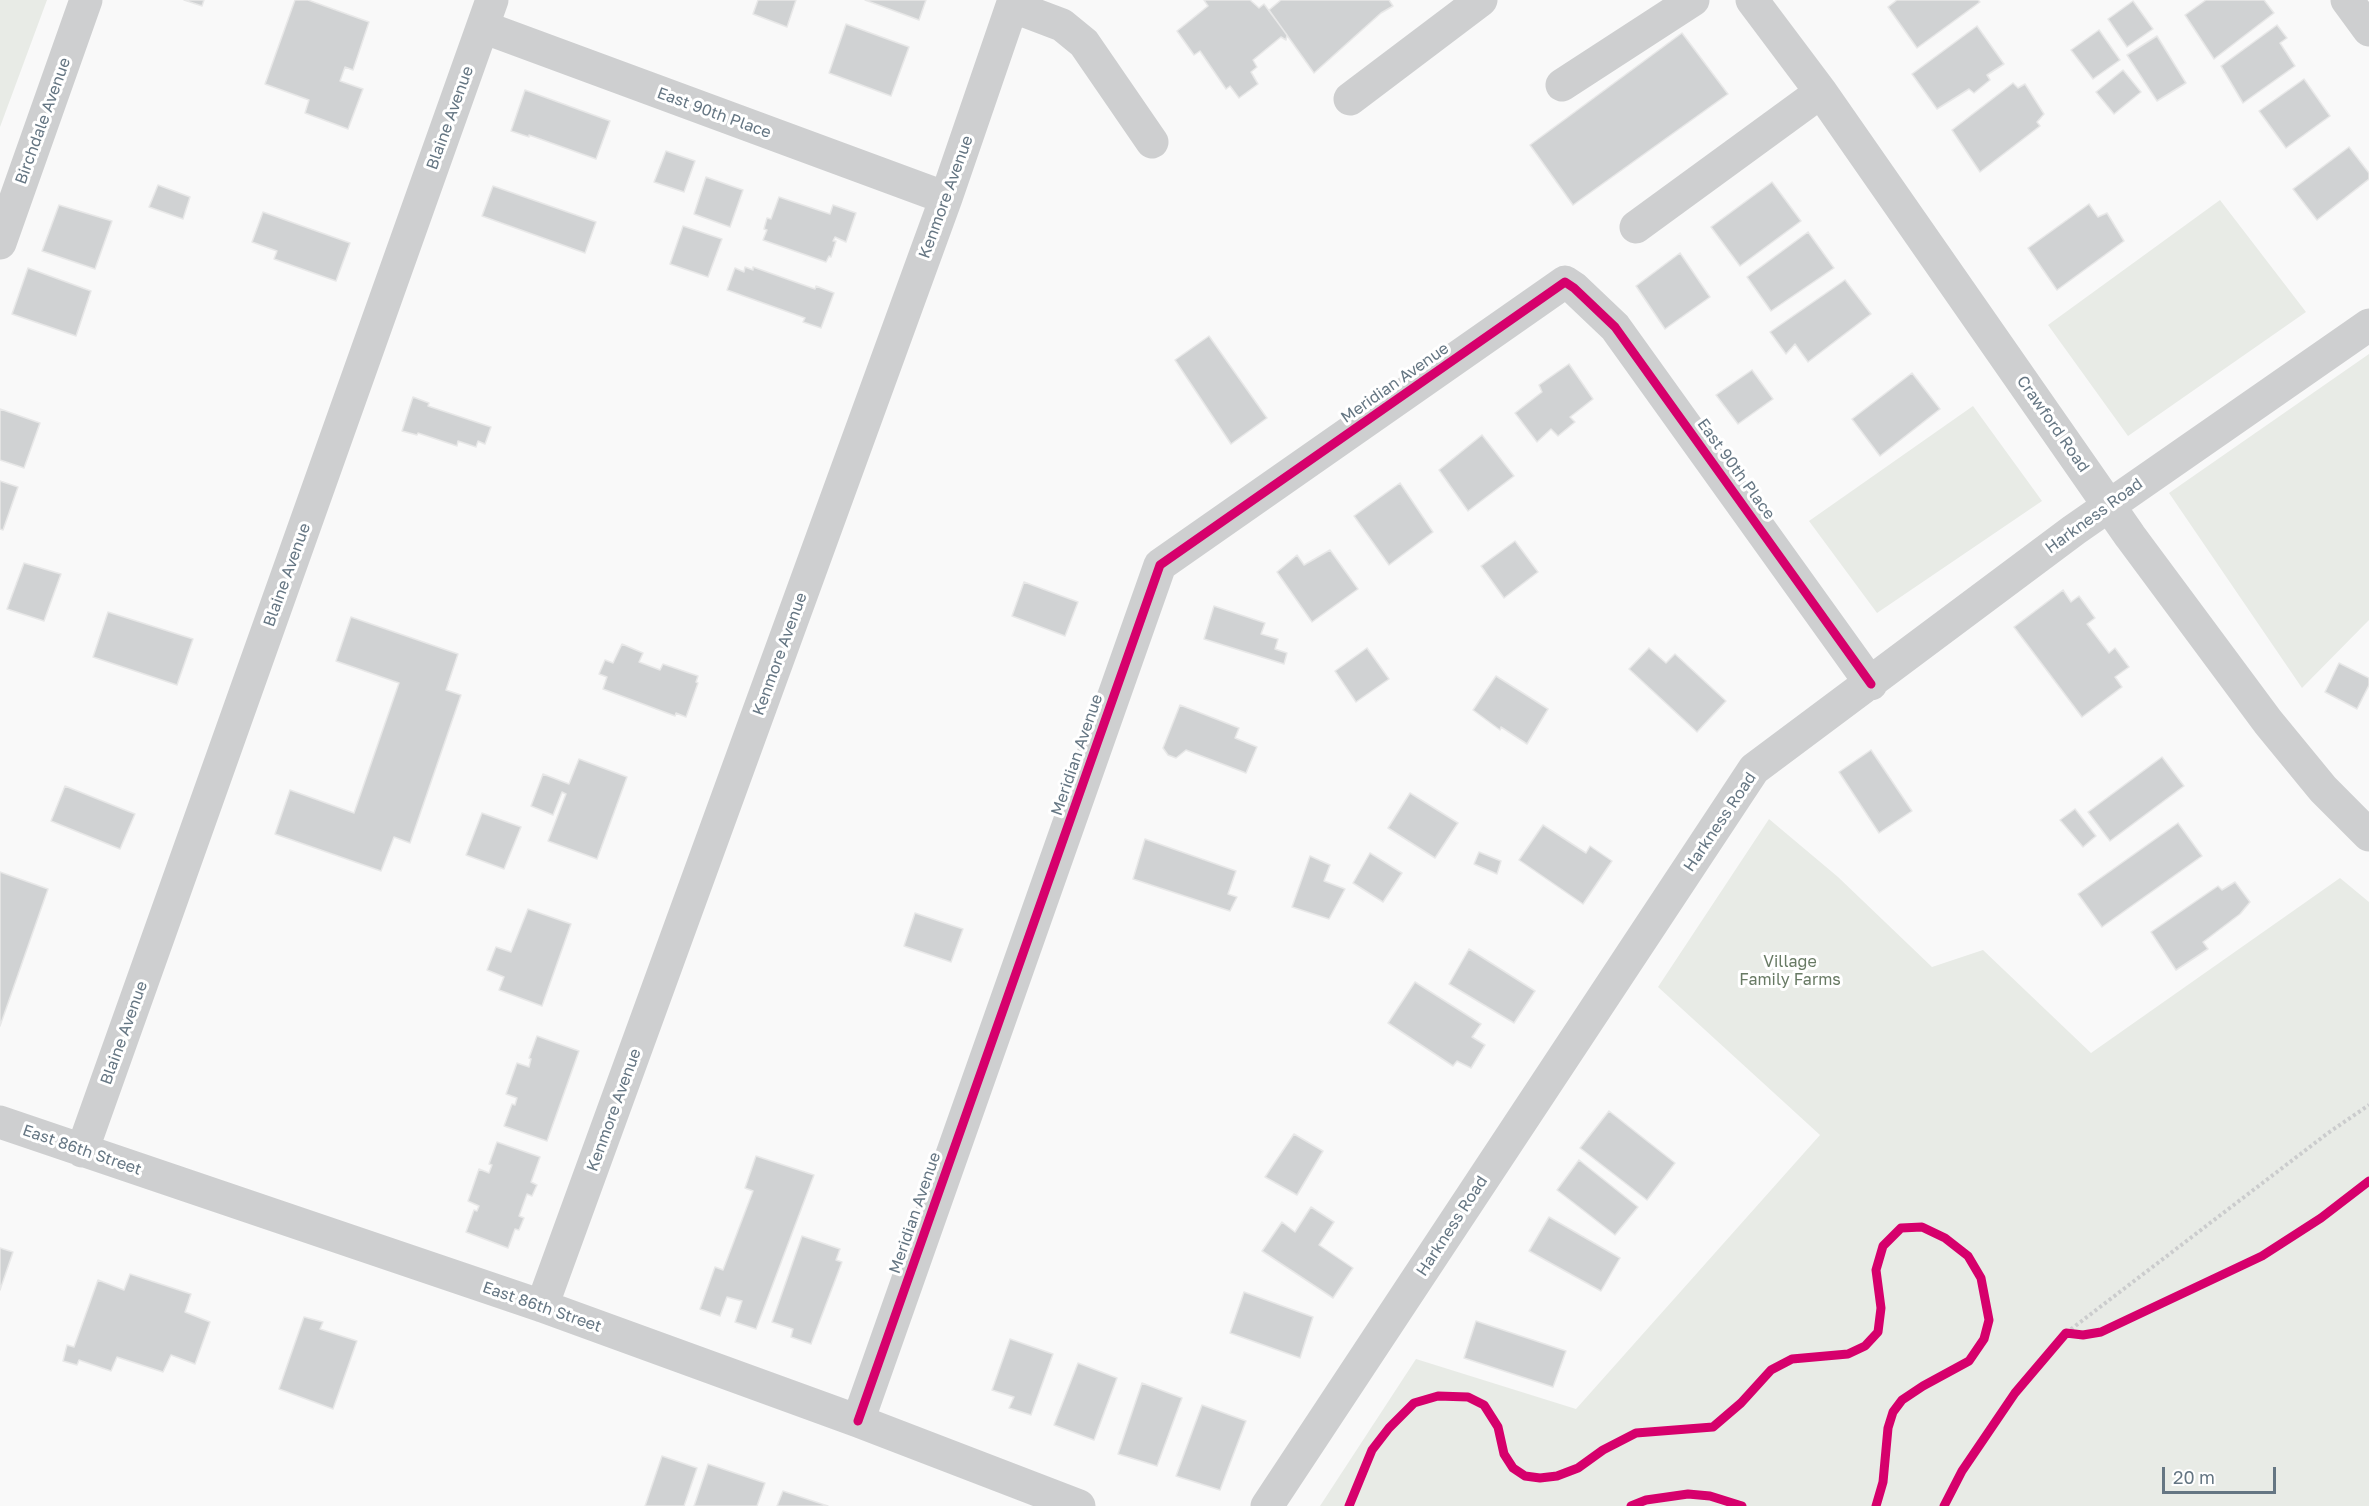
<!DOCTYPE html>
<style>
body{margin:0}
#map{position:relative;width:2369px;height:1506px;overflow:hidden;background:#f9f9f9;font-family:"Golos Text",sans-serif}
canvas{display:block}
.scale{position:absolute;left:2162px;top:1467px;width:114px;height:27px;box-sizing:border-box;border:3px solid #657683;border-top:0;padding-left:8px;font-size:18px;line-height:21px;white-space:nowrap;color:#657683;-webkit-text-stroke:4px #fff;paint-order:stroke}
</style>
<div id="map">
<canvas width="2369" height="1506"></canvas>
<div class="scale">20 m</div>
</div>
<script>
const g = document.querySelector('canvas').getContext('2d');
g.lineJoin = 'round';
function paint(path, color) { g.fillStyle = color; g.fill(path, 'evenodd'); }
const toPath = rows => new Path2D(rows.map(r => 'M' + r).join(''));
function stroke(path, color, width, dash) { g.strokeStyle = color; g.lineWidth = width; g.lineCap = dash ? 'butt' : 'round'; g.setLineDash(dash || []); g.stroke(path); }
function drawText(font, color, halo, rows, align = 'center') {
  g.font = font + ' "Golos Text",sans-serif'; g.lineWidth = 6; g.setLineDash([]); g.textBaseline = 'middle'; g.strokeStyle = halo; g.fillStyle = color; for (const [text, x, y, turn = 0] of rows) {
    g.save(); g.translate(x, y); g.rotate((+turn || 0) * Math.PI / 180); g.textAlign = isNaN(turn) ? turn : align; if (halo) g.strokeText(text, 0, 0); g.fillText(text, 0, 0); g.restore();
  }
}
const green = toPath([
 [0,0,47,0,0,127],
 [2220,200,2306,312,2128,436,2048,325],
 [2369,354,2369,620,2302,688,2169,493],
 [1973,406,2042,501,1877,613,1809,521],
 [1769,819,1838,877,1932,967,1983,950,2091,1053,2340,878,2369,902,2369,1506,1320,1506,1416,1359,1576,1409,1820,1135,1658,987]
]);
const building = toPath([
 [184,0,204,0,202,6,184,0],
 [295,0,308,0,369,22,353,70,345,67,340,81,363,89,348,129,305,113,309,100,265,84,295,0],
 [758,0,796,0,787,27,753,14,758,0],
 [865,0,926,0,919,20,865,0],
 [1204,0,1250,0,1259,8,1264,4,1287,35,1286,40,1281,37,1253,60,1257,67,1251,72,1258,84,1239,98,1230,86,1226,89,1200,51,1194,55,1177,31,1208,6,1204,0],
 [1281,0,1389,0,1393,6,1381,13,1314,73,1269,10,1281,0],
 [1897,0,1978,0,1980,2,1917,48,1888,7,1897,0],
 [2206,0,2264,0,2274,13,2214,59,2185,15,2206,0],
 [2133,1,2153,29,2127,47,2108,19,2133,1],
 [846,24,909,47,891,96,829,73,846,24],
 [2277,25,2287,38,2280,43,2295,66,2243,103,2221,66,2277,25],
 [1977,26,2004,64,1987,75,1990,80,1974,93,1969,89,1937,109,1912,74,1977,26],
 [2099,30,2120,60,2093,79,2071,50,2099,30],
 [1682,33,1728,94,1573,205,1530,145,1682,33],
 [2157,36,2186,83,2157,101,2127,55,2157,36],
 [2123,70,2141,92,2114,114,2096,92,2123,70],
 [2304,79,2330,116,2286,148,2259,111,2304,79],
 [2013,83,2018,88,2025,84,2044,114,2037,122,2040,126,1980,172,1952,130,2013,83],
 [525,90,610,121,596,159,529,135,529,137,511,131,525,90],
 [2349,147,2369,173,2369,179,2317,220,2293,189,2349,147],
 [666,151,695,161,684,192,654,182,666,151],
 [706,177,743,190,730,227,694,214,706,177],
 [1772,182,1801,221,1740,266,1711,227,1772,182],
 [158,185,190,197,183,219,149,207,158,185],
 [493,186,596,222,585,253,482,216,493,186],
 [779,197,830,214,833,205,856,213,846,242,835,237,833,241,836,241,831,257,829,256,826,262,763,240,767,230,764,229,767,218,771,219,779,197],
 [2089,204,2098,217,2107,213,2124,241,2057,290,2028,248,2089,204],
 [59,205,112,221,95,269,42,251,59,205],
 [263,212,350,243,336,281,274,259,277,251,252,242,263,212],
 [683,226,722,239,708,277,670,264,683,226],
 [1808,232,1834,268,1771,311,1747,277,1808,232],
 [1680,253,1710,297,1665,329,1636,286,1680,253],
 [745,267,753,270,753,267,815,289,816,286,834,293,821,328,803,322,805,318,727,290,735,268,744,272,745,267],
 [28,268,91,291,76,336,12,314,28,268],
 [1845,280,1871,314,1808,362,1795,344,1786,354,1770,332,1845,280],
 [1209,336,1267,418,1231,444,1175,360,1209,336],
 [1569,364,1593,399,1570,417,1575,422,1558,436,1551,429,1537,442,1515,413,1542,392,1539,385,1569,364],
 [1752,370,1773,399,1738,424,1716,395,1752,370],
 [1912,373,1940,409,1880,456,1852,419,1912,373],
 [413,397,429,403,428,406,491,427,485,444,478,441,476,447,458,441,457,446,418,433,417,435,402,431,413,397],
 [0,409,40,423,24,468,0,460,0,409],
 [1482,435,1514,476,1468,511,1439,470,1482,435],
 [0,481,18,487,3,530,0,529,0,481],
 [1400,483,1433,532,1389,565,1354,516,1400,483],
 [1515,541,1538,572,1504,598,1481,566,1515,541],
 [1330,550,1358,589,1312,622,1277,572,1297,555,1304,565,1330,550],
 [24,563,61,574,44,621,7,609,24,563],
 [1024,582,1078,602,1065,636,1012,616,1024,582],
 [2063,590,2071,602,2079,596,2095,618,2087,624,2109,653,2115,648,2129,667,2115,677,2122,687,2082,717,2014,627,2063,590],
 [1214,606,1265,623,1261,634,1278,639,1275,649,1287,653,1284,664,1204,639,1214,606],
 [108,612,193,639,177,685,93,657,108,612],
 [351,617,458,654,446,690,461,695,410,843,394,837,381,871,275,834,290,790,354,813,399,683,336,661,351,617],
 [622,644,643,653,639,662,660,670,663,664,698,676,696,682,698,683,686,717,676,713,675,716,603,689,607,677,599,674,605,660,613,663,622,644],
 [1367,648,1389,679,1356,702,1335,671,1367,648],
 [1649,648,1666,663,1675,654,1726,701,1697,732,1629,669,1649,648],
 [2339,663,2369,678,2369,685,2357,709,2325,692,2339,663],
 [1496,676,1548,709,1527,744,1501,727,1500,730,1473,710,1496,676],
 [1180,705,1239,728,1235,738,1257,747,1246,773,1186,750,1176,758,1168,755,1163,748,1180,705],
 [1871,750,1912,811,1879,833,1839,772,1871,750],
 [2162,757,2184,786,2110,841,2088,812,2162,757],
 [579,759,627,777,597,859,548,841,566,794,562,792,553,815,531,806,543,774,569,784,579,759],
 [65,786,135,814,120,849,51,821,65,786],
 [1410,793,1458,823,1435,858,1388,828,1410,793],
 [2075,809,2096,836,2083,847,2060,820,2075,809],
 [482,813,521,827,504,869,466,855,482,813],
 [2178,823,2202,856,2102,927,2078,894,2178,823],
 [1543,825,1586,853,1590,846,1612,861,1583,904,1519,860,1543,825],
 [1145,839,1236,871,1228,894,1237,897,1230,911,1133,879,1145,839],
 [1479,852,1501,861,1497,874,1474,864,1479,852],
 [1370,853,1402,873,1383,902,1353,883,1370,853],
 [1310,856,1330,865,1324,881,1345,889,1329,919,1292,907,1310,856],
 [0,872,48,889,0,1026,0,872],
 [2235,882,2250,902,2240,914,2203,942,2208,949,2176,970,2151,932,2218,886,2222,890,2235,882],
 [528,909,571,924,542,1006,499,990,504,977,487,970,496,947,511,952,528,909],
 [915,913,963,929,951,962,904,946,915,913],
 [1469,949,1535,991,1514,1023,1449,984,1469,949],
 [1415,982,1481,1024,1472,1037,1485,1045,1471,1068,1457,1061,1453,1066,1388,1023,1415,982],
 [537,1036,579,1051,547,1141,504,1126,512,1104,515,1105,517,1098,506,1094,517,1063,529,1067,531,1059,529,1058,537,1036],
 [1609,1111,1675,1163,1647,1200,1580,1148,1609,1111],
 [1294,1134,1323,1151,1297,1195,1265,1177,1294,1134],
 [497,1142,540,1157,531,1182,537,1185,532,1196,527,1194,519,1216,524,1218,519,1230,515,1229,508,1248,466,1232,474,1210,477,1211,479,1206,468,1201,479,1169,489,1173,492,1165,489,1164,497,1142],
 [756,1156,814,1175,756,1329,735,1322,742,1301,727,1297,720,1316,700,1309,715,1267,723,1270,753,1191,745,1188,756,1156],
 [1579,1160,1638,1207,1615,1235,1557,1190,1579,1160],
 [1311,1207,1334,1222,1319,1245,1353,1268,1333,1298,1262,1251,1282,1222,1295,1232,1311,1207],
 [1549,1217,1620,1258,1601,1291,1529,1251,1549,1217],
 [802,1236,840,1249,836,1260,842,1262,811,1344,791,1337,793,1329,772,1322,802,1236],
 [0,1248,13,1252,0,1290,0,1248],
 [130,1274,191,1294,185,1312,210,1322,195,1364,171,1355,163,1372,117,1357,111,1371,79,1360,77,1365,63,1361,67,1345,74,1347,98,1280,124,1290,130,1274],
 [1244,1292,1313,1317,1300,1358,1230,1333,1244,1292],
 [304,1317,323,1322,320,1329,357,1341,333,1409,279,1389,304,1317],
 [1476,1321,1566,1351,1553,1387,1464,1358,1476,1321],
 [1010,1339,1053,1354,1031,1415,1009,1408,1014,1397,992,1390,1010,1339],
 [1078,1363,1117,1378,1094,1440,1054,1425,1078,1363],
 [1142,1383,1182,1398,1157,1466,1118,1454,1142,1383],
 [1202,1405,1246,1421,1220,1490,1176,1476,1202,1405],
 [662,1456,697,1468,684,1506,645,1506,662,1456],
 [708,1464,765,1483,757,1506,694,1506,708,1464],
 [783,1491,828,1506,777,1506,783,1491]
]);
const path = toPath([
 [2066,1333,2328,1133,2369,1105]
]);
const minor = toPath([
 [1752,0,1821,92,2130,536,2268,722,2323,789,2369,835],
 [2347,0,2369,30],
 [1012,6,1062,25,1084,43,1152,142],
 [483,27,946,198],
 [1562,85,1693,0],
 [1350,99,1481,0],
 [1636,227,1821,92],
 [0,243,86,0],
 [0,1122,542,1306,858,1421,1079,1506],
 [82,1151,492,0],
 [542,1306,946,198,1014,0],
 [858,1421,1160,565,1565,282,1574,288,1615,327,1871,684],
 [1267,1506,1754,769,2074,530,2369,325]
]);
const cycleway = toPath([
 [858,1421,1160,565,1565,282,1574,288,1615,327,1871,684],
 [1349,1506,1372,1450,1389,1428,1414,1403,1438,1396,1468,1397,1484,1405,1498,1427,1504,1454,1513,1468,1525,1476,1540,1478,1557,1476,1578,1468,1603,1450,1636,1433,1713,1427,1741,1403,1771,1370,1792,1359,1848,1354,1865,1346,1878,1332,1881,1308,1876,1270,1883,1246,1901,1228,1922,1227,1945,1238,1968,1256,1981,1278,1989,1320,1984,1339,1969,1361,1923,1386,1902,1400,1893,1412,1888,1428,1883,1482,1876,1506],
 [1631,1506,1646,1500,1688,1494,1710,1496,1742,1506],
 [1944,1506,1962,1471,2015,1393,2066,1333,2083,1335,2101,1332,2262,1256,2321,1218,2369,1181]
]);
const streetNames = [
 ["East 90th Place",714,113,20],
 ["Blaine Avenue",450,118,-70],
 ["Birchdale Avenue",43,121,-70],
 ["Kenmore Avenue",946,197,-70],
 ["Meridian Avenue",1395,383,-35],
 ["Crawford Road",2053,424,55],
 ["East 90th Place",1736,469,54],
 ["Harkness Road",2094,516,-36],
 ["Blaine Avenue",287,575,-70],
 ["Kenmore Avenue",780,654,-70],
 ["Meridian Avenue",1077,755,-71],
 ["Harkness Road",1720,822,-56],
 ["Blaine Avenue",124,1033,-70],
 ["Kenmore Avenue",614,1110,-70],
 ["East 86th Street",82,1150,19],
 ["Meridian Avenue",915,1213,-71],
 ["Harkness Road",1452,1226,-57],
 ["East 86th Street",542,1307,19]
];
const parkNames = [
 ["Village",1790,962],
 ["Family Farms",1790,980]
];
paint(green, '#e8ebe6');
paint(building, '#d0d2d3');
stroke(building, '#e8e8e8', 1.5);
stroke(path, '#cbcccd', 4, [3, 3]);
stroke(minor, '#cecfd0', 33);
stroke(cycleway, '#d6006c', 9);
drawText('16px', '#657683', '#fff', streetNames);
drawText('16px', '#687a64', '#fff', parkNames);
</script>
